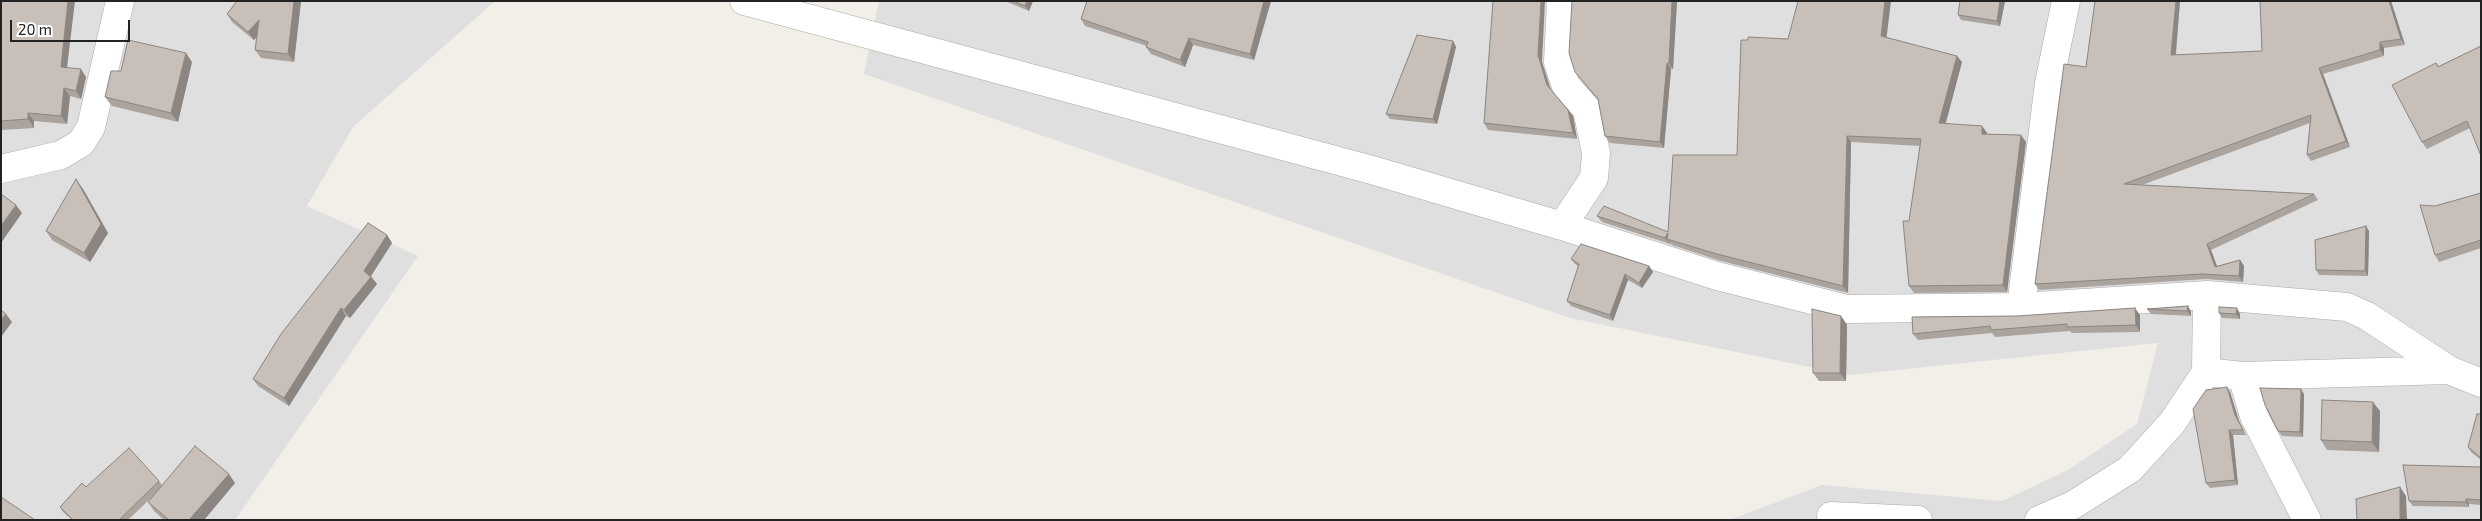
<!DOCTYPE html>
<style>
body{margin:0}
#map{position:relative;width:2482px;height:521px;overflow:hidden;background:#f2efe9;font-family:"Exo 2",sans-serif}
canvas{display:block}
.frame{position:absolute;inset:0;border:2px solid #222;pointer-events:none}
.scale{position:absolute;left:10px;top:20px;width:120px;height:22px;box-sizing:border-box;border:2px solid #222;border-top:0;padding-left:6px;font-size:15px;line-height:18px;white-space:nowrap;color:#222;-webkit-text-stroke:4px #fff;paint-order:stroke}
</style>
<div id="map">
<canvas width="2482" height="521"></canvas>
<div class="frame"></div>
<div class="scale">20 m</div>
</div>
<script>
const g = document.querySelector('canvas').getContext('2d');
g.lineJoin = 'round';
function paint(path, color) { g.fillStyle = color; g.fill(path, 'evenodd'); }
const toPath = rows => new Path2D(rows.map(r => 'M' + r).join(''));
function stroke(path, color, width, dash) { g.strokeStyle = color; g.lineWidth = width; g.lineCap = dash ? 'butt' : 'round'; g.setLineDash(dash || []); g.stroke(path); }
const residential = toPath([
 [1,1,495,1,353,127,307,206,418,256,235,520,1,520],
 [879,1,2481,1,2481,520,1729,520,1822,485,2002,501,2068,470,2137,424,2158,343,1849,375,1570,318,864,74]
]);
const street = toPath([
 [744,1,1372,170,1562,226,1717,276,1847,309,2021,307,2207,295,2347,307,2367,316,2449,370,2481,383],
 [1561,1,1558,62,1566,86,1587,109,1596,153,1594,178,1562,226],
 [1,169,61,155,81,143,91,127,120,1],
 [2021,307,2049,83,2066,1],
 [2206,372,2242,376,2449,370],
 [2242,376,2254,416,2307,520],
 [1831,516,1918,520],
 [2039,520,2073,505,2130,469,2172,423,2206,372,2207,295]
]);
const wall = toPath([
 [1,1,67,68,86,77,81,99,70,96,67,124,34,121,34,128,1,130],
 [237,1,301,1,294,62,261,58,255,50,257,37,254,40,232,22,227,14],
 [1005,1,1033,1,1029,11],
 [1087,1,1271,1,1254,60,1193,45,1185,67,1151,54,1146,47,1147,46,1085,26,1081,19],
 [1677,1,1673,69,1671,69,1664,148,1610,143,1605,136,1598,100,1575,72],
 [2005,1,2000,26,1961,20,1958,15],
 [2095,1,2180,1,2176,55,2262,51,2260,1,2391,1,2405,45,2384,48,2384,56,2323,74,2350,147,2311,161,2307,155,2310,123,2142,185,2314,194,2318,200,2211,250,2217,266,2240,260,2244,266,2243,282,2206,279,2039,290,2035,284,2086,67],
 [1886,37,1962,62,1945,124,1982,126,1987,133,1987,134,2021,135,2026,142,2007,292,1914,293,1909,286,1909,221,1920,146,1851,142,1848,293,1721,261,1672,245,1670,243,1670,244,1602,222,1597,216,1668,232,1737,155,1788,39],
 [1453,41,1456,47,1437,124,1390,119,1386,114],
 [2481,46,2470,128,2427,149,2422,142,2436,63,2439,66],
 [192,62,178,122,112,106,105,97,121,71],
 [1542,62,1551,90,1573,116,1577,139,1488,130,1484,123],
 [83,189,108,233,90,262,52,240,46,231],
 [2481,193,2481,248,2439,262,2435,255,2435,206],
 [2369,231,2368,276,2319,275,2316,270],
 [387,235,392,243,371,276,377,284,350,318,346,316,289,406,258,386,253,379],
 [1571,259,1649,266,1653,272,1642,288,1628,280,1613,321,1571,306,1567,301,1579,267,1575,264],
 [2188,306,2191,312,2191,316,2151,314,2147,309],
 [2219,313,2240,314,2240,319,2222,318],
 [2140,315,2140,332,2072,333,2070,331,1995,337,1992,333,1918,340,1913,334,1912,317],
 [1841,316,1847,325,1846,381,1819,381,1813,373],
 [2230,392,2239,421,2246,435,2233,435,2238,485,2210,488,2206,483],
 [2304,394,2303,437,2282,436,2278,431],
 [2380,411,2379,452,2327,450,2321,440],
 [2481,414,2481,460,2471,452,2468,447],
 [2481,467,2481,505,2469,504,2469,507,2413,506,2409,501],
 [159,481,162,485,235,483,204,520,164,520,154,511,148,502,152,497,128,520,72,520,63,512,60,507,86,487]
]);
const shadedWall = toPath([
 [68,1,75,1,66,76,61,67],
 [294,1,301,1,294,62,288,54],
 [1027,1,1033,1,1029,11,1025,6],
 [1264,1,1271,1,1254,60,1250,54],
 [1541,1,1545,1,1542,62,1551,91,1547,85,1538,55],
 [1672,1,1677,1,1673,69,1669,63],
 [1885,1,1891,1,1886,42,1881,36],
 [2000,1,2005,1,2000,26,1997,21],
 [2176,1,2180,1,2175,61,2171,55],
 [2389,1,2391,1,2405,45,2401,39],
 [259,20,265,28,254,40,248,32],
 [1189,38,1193,45,1185,67,1180,60],
 [1453,41,1456,47,1437,124,1433,119],
 [2380,42,2384,48,2384,56,2380,50],
 [186,53,192,62,178,122,171,113],
 [1957,56,1962,62,1944,130,1939,123],
 [1667,63,1671,69,1664,148,1660,142],
 [2319,68,2323,74,2350,147,2346,141],
 [81,69,86,77,81,99,76,91],
 [64,88,70,96,67,124,61,116],
 [1568,110,1573,116,1577,139,1573,133],
 [28,113,34,121,34,128,28,119],
 [1982,126,1987,133,1986,141,1982,134],
 [2021,135,2026,142,2007,292,2003,285],
 [1847,136,1851,142,1848,293,1843,286],
 [76,179,83,189,108,233,90,262,84,253],
 [16,205,22,213,1,243,1,226],
 [2366,226,2369,231,2368,276,2365,271],
 [1668,233,1667,239,1670,243,1670,244,1665,238],
 [387,235,392,243,369,279,364,271],
 [2207,244,2211,250,2219,272,2215,267],
 [2240,260,2244,266,2243,282,2239,276],
 [1649,266,1653,272,1642,288,1639,283],
 [1625,274,1628,280,1613,321,1610,315],
 [371,277,377,284,350,318,344,310],
 [2188,306,2191,312,2191,316,2187,311],
 [341,308,346,316,289,406,284,398],
 [2135,308,2140,315,2140,332,2136,325],
 [2237,308,2240,314,2240,319,2236,314],
 [6,314,12,322,1,337,1,320],
 [1841,316,1847,325,1846,381,1840,373],
 [2227,387,2230,392,2239,421,2246,435,2243,430,2235,415],
 [2301,389,2304,394,2303,437,2300,432],
 [2373,402,2380,411,2379,452,2372,442],
 [2229,430,2233,435,2238,485,2235,480],
 [229,474,235,483,204,520,189,520],
 [2400,487,2406,496,2407,520,2400,520],
 [2466,499,2469,504,2469,507,2466,502]
]);
const building = toPath([
 [1,1,68,1,61,67,81,69,76,91,64,88,61,116,28,113,28,119,1,121,1,1],
 [237,1,294,1,288,54,255,50,259,20,248,32,227,14,237,1],
 [1014,1,1027,1,1025,6,1014,1],
 [1087,1,1264,1,1250,54,1189,38,1180,60,1146,47,1148,42,1081,19,1087,1],
 [1493,1,1541,1,1538,55,1547,85,1568,110,1573,133,1484,123,1493,1],
 [1572,1,1672,1,1669,63,1667,63,1660,142,1605,136,1598,99,1575,72,1569,53,1572,1],
 [1798,1,1885,1,1881,36,1957,56,1939,123,1982,126,1982,134,2021,135,2003,285,1909,286,1903,221,1909,221,1921,139,1847,136,1843,286,1717,254,1667,239,1668,233,1665,238,1597,216,1604,206,1668,232,1673,155,1737,155,1741,40,1748,40,1748,37,1788,39,1798,1],
 [1960,1,2000,1,1997,21,1958,15,1960,1],
 [2095,1,2176,1,2171,55,2262,51,2260,1,2389,1,2401,39,2380,42,2380,50,2319,68,2346,141,2307,155,2311,115,2124,184,2314,194,2207,244,2215,267,2240,260,2239,276,2202,274,2035,284,2064,64,2086,67,2095,1],
 [1417,35,1453,41,1433,119,1386,114,1417,35],
 [128,40,186,53,171,113,105,97,111,71,121,71,128,40],
 [2481,46,2481,156,2467,121,2422,142,2392,85,2436,63,2438,67,2481,46],
 [76,179,101,224,84,253,46,231,76,179],
 [2481,193,2481,240,2435,255,2420,205,2435,206,2481,193],
 [1,194,16,205,1,226,1,194],
 [368,223,387,235,364,271,371,277,344,310,341,308,284,398,253,379,281,334,368,223],
 [2366,226,2365,271,2316,270,2315,240,2366,226],
 [1581,244,1649,266,1639,283,1625,274,1610,315,1567,301,1579,264,1571,259,1581,244],
 [2188,306,2187,311,2147,309,2188,306],
 [2219,307,2237,308,2236,314,2219,313,2219,307],
 [2135,308,2136,325,2067,327,2067,324,1991,330,1990,326,1913,334,1912,317,2017,316,2135,308],
 [1812,309,1841,316,1840,373,1813,373,1812,309],
 [1,310,6,314,1,320,1,310],
 [2227,387,2235,415,2243,430,2229,430,2235,480,2206,483,2193,409,2206,390,2227,387],
 [2260,388,2301,389,2300,432,2278,431,2265,405,2260,388],
 [2322,400,2373,402,2372,442,2321,440,2322,400],
 [2477,414,2481,414,2481,458,2468,447,2477,414],
 [195,446,229,474,189,520,169,520,148,502,195,446],
 [129,448,159,481,119,520,73,520,60,507,82,483,86,487,129,448],
 [2403,465,2481,467,2481,500,2466,499,2466,502,2409,501,2403,465],
 [2400,487,2400,520,2357,520,2356,499,2400,487],
 [1,497,35,520,1,520,1,497]
]);
paint(residential, '#e0dfdf');
stroke(street, '#a9a9a9', 29);
stroke(street, '#fff', 28);
paint(wall, '#aba49e');
paint(shadedWall, '#8b8681');
paint(building, '#c7bfb8');
stroke(building, '#8b8681', 1);
</script>
